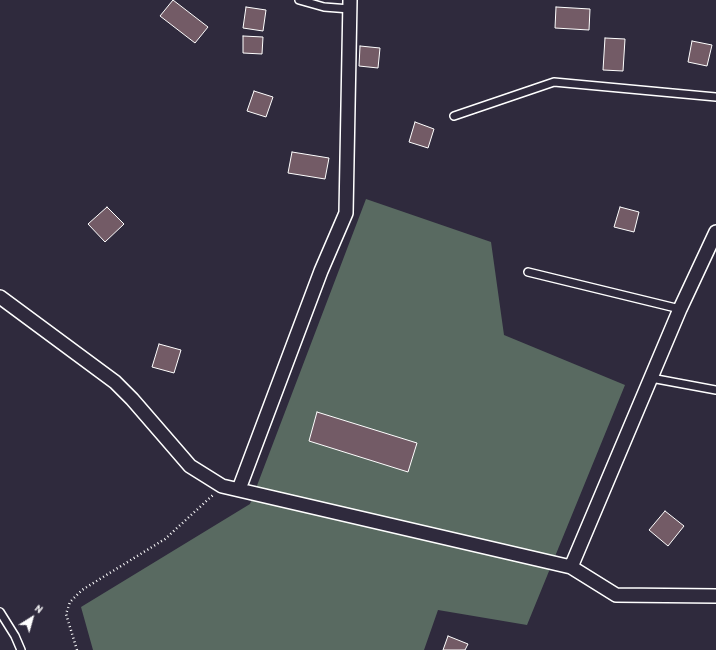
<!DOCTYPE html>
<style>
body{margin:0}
#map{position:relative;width:716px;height:650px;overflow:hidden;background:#2f2a3d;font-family:"Patrick Hand",sans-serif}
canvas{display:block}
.north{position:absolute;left:12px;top:598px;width:40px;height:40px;-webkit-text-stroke:3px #2f2a3d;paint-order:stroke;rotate:37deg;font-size:11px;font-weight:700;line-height:16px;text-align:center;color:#fff}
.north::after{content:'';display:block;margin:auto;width:14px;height:18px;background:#fff;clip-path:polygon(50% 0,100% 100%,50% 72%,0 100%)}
</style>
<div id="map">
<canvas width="716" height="650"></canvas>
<div class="north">N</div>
</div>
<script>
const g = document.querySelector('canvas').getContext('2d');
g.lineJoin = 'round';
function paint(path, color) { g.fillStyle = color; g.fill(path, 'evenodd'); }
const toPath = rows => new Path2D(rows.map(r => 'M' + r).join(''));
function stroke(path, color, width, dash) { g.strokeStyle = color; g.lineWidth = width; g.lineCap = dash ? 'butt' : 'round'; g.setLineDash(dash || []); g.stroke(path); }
const green = toPath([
 [366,199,491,242,504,335,625,385,527,625,438,610,424,650,93,650,81,607,250,504]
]);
const building = toPath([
 [173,0,208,27,195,43,160,16,173,0],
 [246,7,266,10,263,31,243,28,246,7],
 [556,7,590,9,589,30,555,28,556,7],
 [243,36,263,37,262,54,243,53,243,36],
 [605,38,625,39,623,71,603,70,605,38],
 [692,41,712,45,707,66,688,62,692,41],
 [360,46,380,48,378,68,359,66,360,46],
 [254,91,273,97,266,117,247,111,254,91],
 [415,122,434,129,428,148,409,142,415,122],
 [292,152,329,158,325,179,288,173,292,152],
 [107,207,124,224,105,242,88,224,107,207],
 [620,207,639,212,634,232,614,227,620,207],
 [159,344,181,350,174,373,152,367,159,344],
 [317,412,417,443,408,472,309,441,317,412],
 [665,511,684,526,668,546,649,530,665,511],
 [448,636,468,644,465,650,443,650,448,636]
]);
const path = toPath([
 [77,650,66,614,70,602,82,590,165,539,213,495]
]);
const service = toPath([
 [299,0,324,7,350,9],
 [454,116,554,82,716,97],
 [528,272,680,309],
 [651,378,716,390],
 [0,612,15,636,21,650]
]);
const minor = toPath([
 [716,232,680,309,571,567,616,595,716,596],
 [0,297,115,382,132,399,190,466,222,486,571,567],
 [239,489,321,271,346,213,350,0]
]);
paint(green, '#596a61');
paint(building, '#735b66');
stroke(building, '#fff', 1);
stroke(service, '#fff', 10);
stroke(minor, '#fff', 16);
stroke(path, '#fff', 2.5, [1, 3]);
stroke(service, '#2f2a3d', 7);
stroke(minor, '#2f2a3d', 13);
</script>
